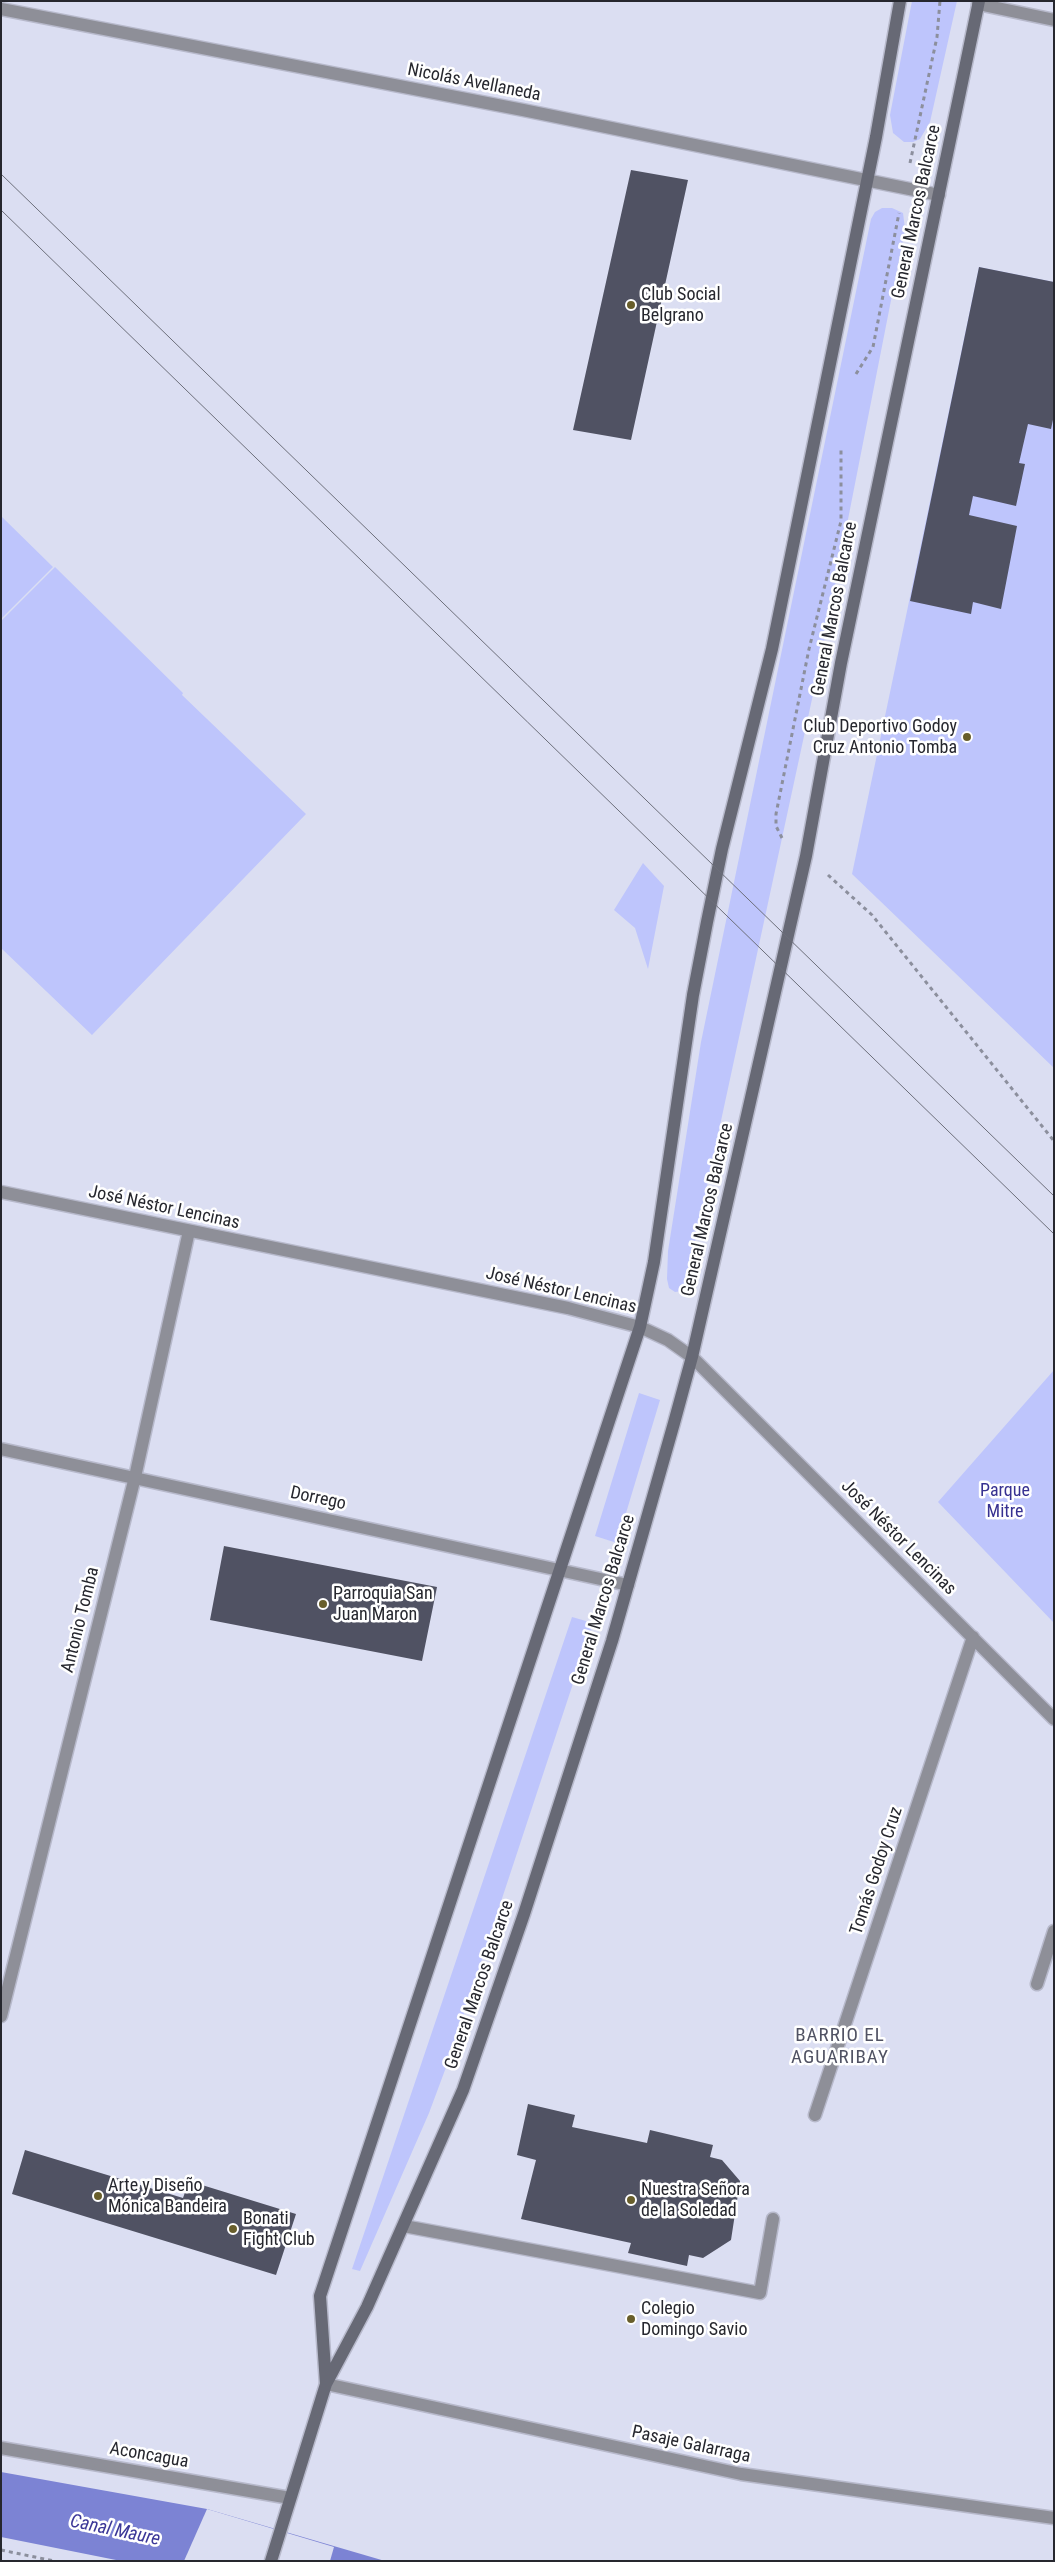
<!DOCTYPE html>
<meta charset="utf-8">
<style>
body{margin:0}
#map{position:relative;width:1055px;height:2562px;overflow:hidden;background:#dbdef2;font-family:"Roboto Condensed",sans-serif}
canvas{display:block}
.frame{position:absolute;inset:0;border:2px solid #26272e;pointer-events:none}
</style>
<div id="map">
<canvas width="1055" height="2562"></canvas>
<div class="frame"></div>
</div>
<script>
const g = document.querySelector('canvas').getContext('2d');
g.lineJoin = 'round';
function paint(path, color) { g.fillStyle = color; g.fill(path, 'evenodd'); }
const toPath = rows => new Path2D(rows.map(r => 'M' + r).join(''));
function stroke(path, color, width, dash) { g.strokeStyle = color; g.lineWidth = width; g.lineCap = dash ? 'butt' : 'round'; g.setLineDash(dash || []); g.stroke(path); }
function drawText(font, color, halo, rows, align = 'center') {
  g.font = font + ' "Roboto Condensed",sans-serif'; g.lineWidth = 5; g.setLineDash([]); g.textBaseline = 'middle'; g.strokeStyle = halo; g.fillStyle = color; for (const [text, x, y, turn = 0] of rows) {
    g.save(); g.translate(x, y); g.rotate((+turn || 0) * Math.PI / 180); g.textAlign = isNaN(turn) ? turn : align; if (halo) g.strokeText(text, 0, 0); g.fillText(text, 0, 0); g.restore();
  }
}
const green = toPath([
 [912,1,957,1,930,122,920,139,913,142,904,142,893,133,890,115],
 [882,208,892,208,903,213,905,229,820,662,686,1283,682,1291,675,1292,669,1288,667,1279,668,1251,701,1042,871,219,875,212],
 [979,267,1054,282,1054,1068,852,874],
 [1,516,53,567,1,619],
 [55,567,183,693,182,695,306,814,92,1035,1,948,1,621],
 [643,863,664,886,648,969,635,928,614,910],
 [1054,1370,1054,1623,938,1502],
 [639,1393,660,1400,617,1543,595,1536],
 [572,1617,593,1623,448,2062,429,2113,360,2271,352,2269]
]);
const water = toPath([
 [1,2472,207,2509,385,2561,121,2561,1,2537]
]);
const pier = toPath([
 [207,2509,334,2547,330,2561,184,2561]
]);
const building = toPath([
 [631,170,688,180,631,440,573,430],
 [979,267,1054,282,1054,415,1051,429,1028,424,1019,463,1025,464,1016,506,973,496,969,515,1017,526,1001,609,973,602,971,614,910,601],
 [224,1546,437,1587,422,1661,210,1620],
 [528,2104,575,2115,572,2127,647,2143,650,2130,713,2145,710,2157,722,2160,740,2181,731,2240,703,2258,689,2255,687,2266,628,2253,631,2243,521,2219,536,2160,517,2155],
 [25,2150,183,2198,189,2181,296,2214,276,2275,12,2194]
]);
const path = toPath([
 [910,163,937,37,940,1],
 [856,374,873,347,899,213],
 [782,838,776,826,776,814,809,649,841,521,841,450],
 [828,875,872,915,1054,1141],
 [1,2550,54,2561]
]);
const service = toPath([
 [404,2226,760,2293,773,2219]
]);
const minor = toPath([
 [978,4,1054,20],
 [1,9,523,110,939,195],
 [692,1357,1054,1719],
 [1,1449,628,1585],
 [1037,1984,1054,1931],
 [815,2115,973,1637],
 [326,2384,741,2474,1054,2518]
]);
const tertiary = toPath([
 [1,1192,568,1308,640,1327,668,1340,692,1357],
 [1,2016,135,1477,189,1231],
 [1,2448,290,2498]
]);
const secondary = toPath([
 [326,2384,320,2296,640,1327,654,1262,693,995,707,922,722,849,772,649,876,137,900,1],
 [271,2561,326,2384,367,2307,463,2090,524,1914,612,1641,674,1423,692,1357,806,856,841,663,979,1]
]);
const tram = toPath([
 [1,174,1054,1196],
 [1,210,1054,1234]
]);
const markers = [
 [631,305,5,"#685e2b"],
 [967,737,5,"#685e2b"],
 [323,1604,5,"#685e2b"],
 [98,2196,5,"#685e2b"],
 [631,2200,5,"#685e2b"],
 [233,2229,5,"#685e2b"],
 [631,2319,5,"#685e2b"]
];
const streetNames = [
 ["Nicolás Avellaneda",474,83,11],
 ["General Marcos Balcarce",917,212,-78],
 ["General Marcos Balcarce",835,609,-79],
 ["José Néstor Lencinas",164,1208,12],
 ["General Marcos Balcarce",708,1210,-77],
 ["José Néstor Lencinas",561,1291,13],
 ["Dorrego",318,1499,12],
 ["José Néstor Lencinas",898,1538,45],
 ["General Marcos Balcarce",604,1600,-73],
 ["Antonio Tomba",81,1620,-76],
 ["Tomás Godoy Cruz",877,1871,-72],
 ["General Marcos Balcarce",480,1985,-71],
 ["Pasaje Galarraga",691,2445,12],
 ["Aconcagua",149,2456,10]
];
const poiNames = [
 ["Club Social",641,295],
 ["Belgrano",641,316],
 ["Club Deportivo Godoy",957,727,"right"],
 ["Cruz Antonio Tomba",957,748,"right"],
 ["Parroquia San",333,1594],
 ["Juan Maron",333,1615],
 ["Arte y Diseño",108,2186],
 ["Mónica Bandeira",108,2207],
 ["Nuestra Señora",641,2190],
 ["de la Soledad",641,2211],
 ["Bonati",243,2219],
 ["Fight Club",243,2240],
 ["Colegio",641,2309],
 ["Domingo Savio",641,2330]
];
const parkNames = [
 ["Parque",1005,1491],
 ["Mitre",1005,1512]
];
const neighbourhoodNames = [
 ["BARRIO EL",840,2036],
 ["AGUARIBAY",840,2058]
];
const waterNames = [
 ["Canal Maure",115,2531,12]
];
paint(green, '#bec5fc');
paint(water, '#7c83d4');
paint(pier, '#dbdef2');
paint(building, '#505263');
stroke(service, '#b7b9cb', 15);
stroke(minor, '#b7b9cb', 15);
stroke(tertiary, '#b7b9cb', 15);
stroke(secondary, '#b7b9cb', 15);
stroke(path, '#8c8f9d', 3, [4, 4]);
stroke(service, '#8e8f98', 12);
stroke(minor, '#8e8f98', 12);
stroke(tertiary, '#8e8f98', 12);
stroke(secondary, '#676975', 12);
stroke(tram, '#6c6e7a', 1);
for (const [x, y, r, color] of markers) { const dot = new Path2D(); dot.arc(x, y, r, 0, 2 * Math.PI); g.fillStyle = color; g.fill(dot); stroke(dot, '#fff', 2); }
drawText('18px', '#26272e', '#fff', streetNames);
drawText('18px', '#26272e', '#fff', poiNames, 'left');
drawText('18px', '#373191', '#fff', parkNames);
g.letterSpacing = '1px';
drawText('19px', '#505263', '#fff', neighbourhoodNames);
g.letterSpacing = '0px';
drawText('italic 19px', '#3c3898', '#fff', waterNames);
</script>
